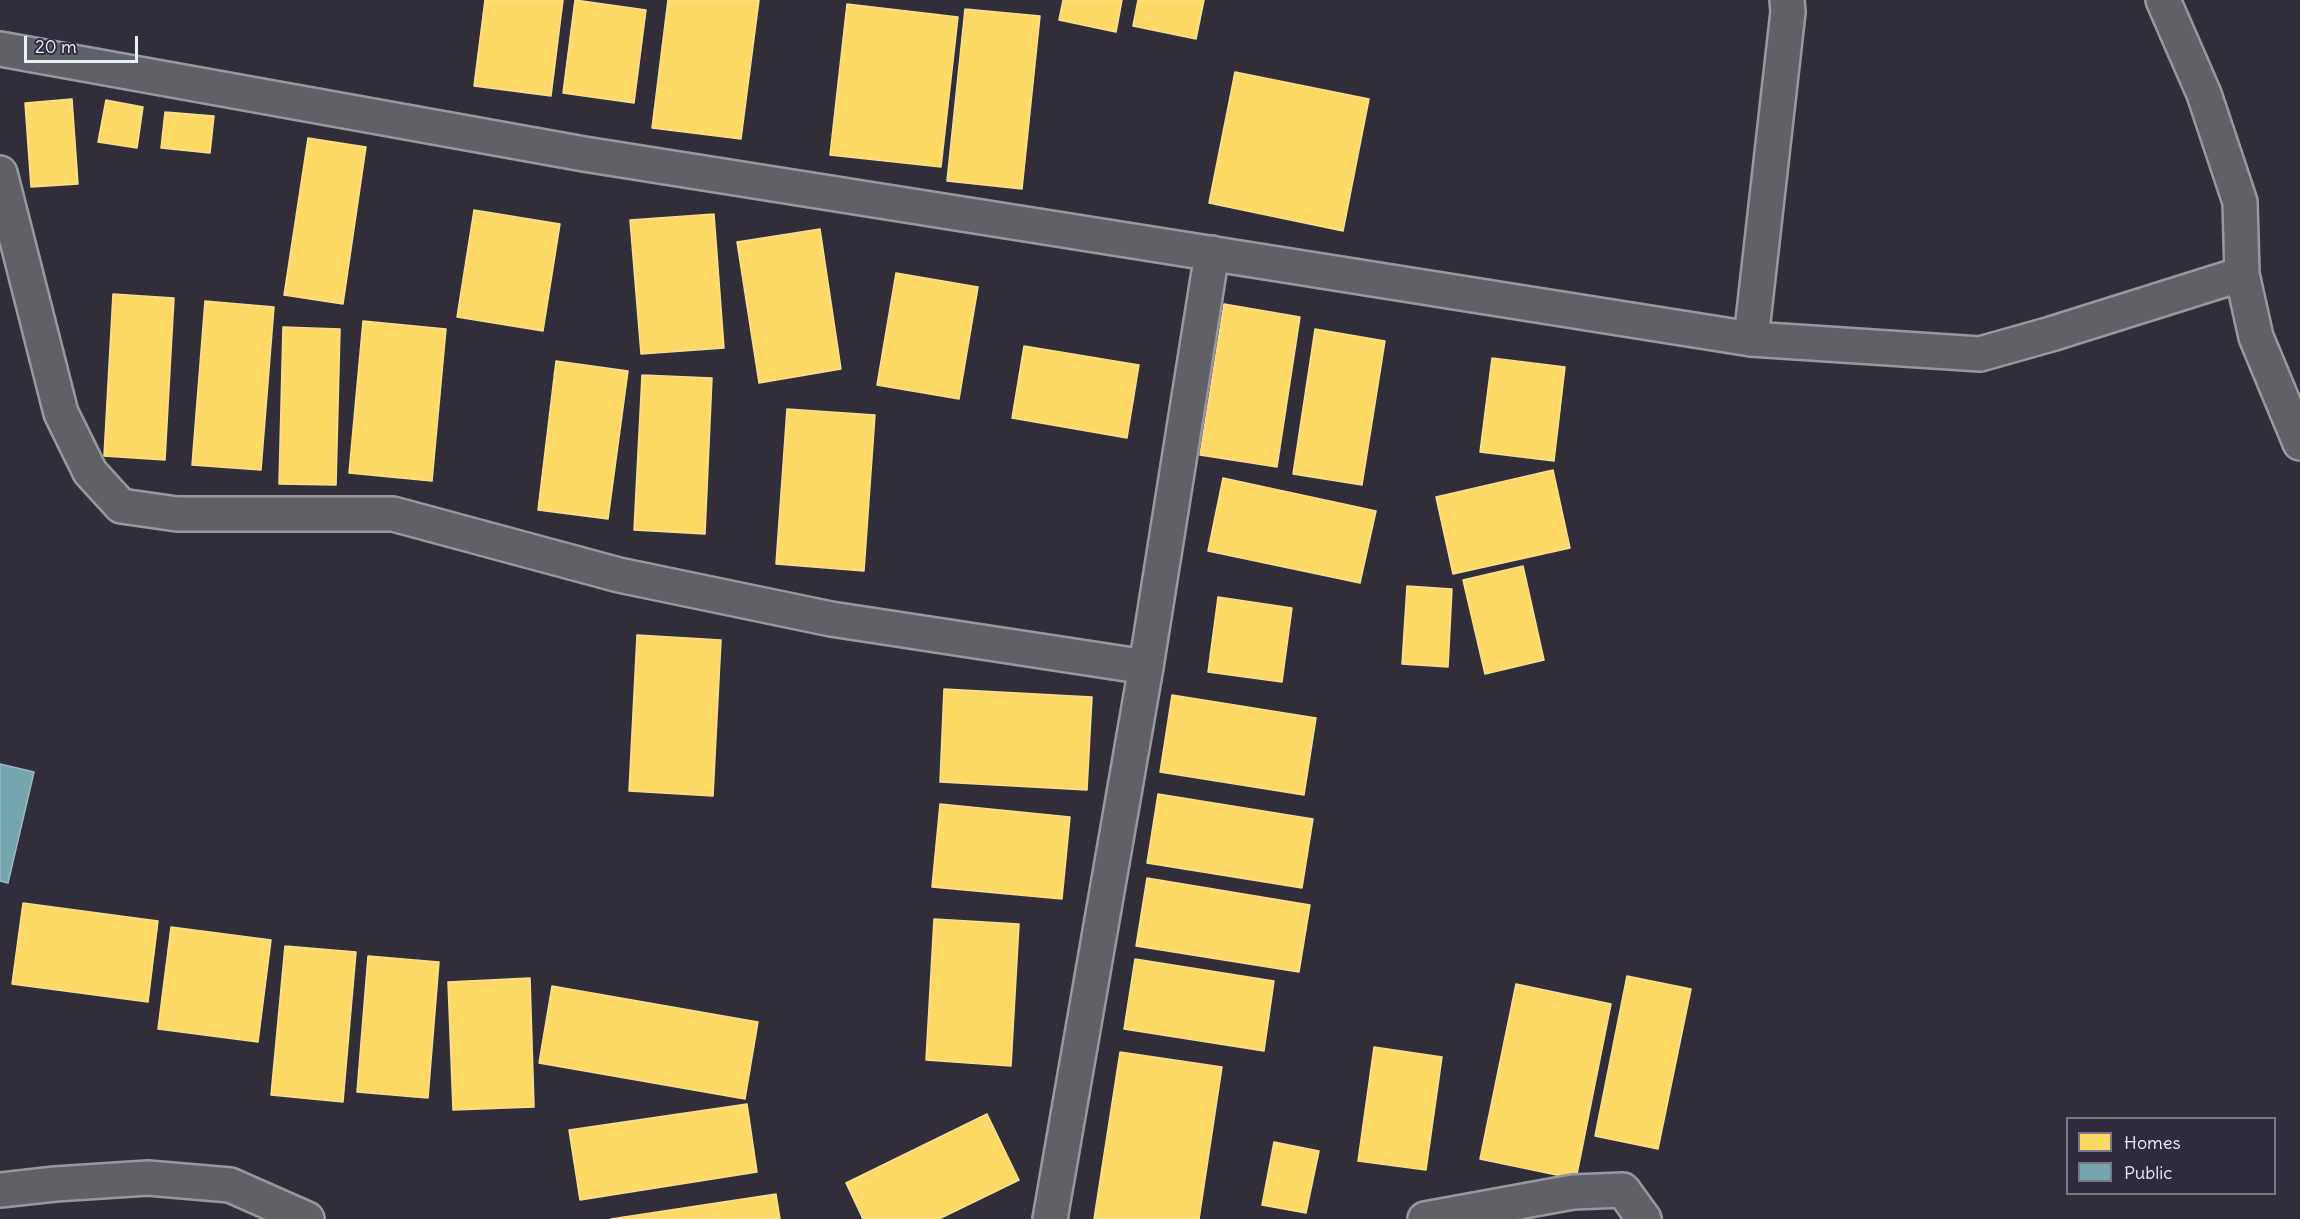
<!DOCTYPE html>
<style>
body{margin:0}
#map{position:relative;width:2300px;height:1219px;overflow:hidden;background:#312e39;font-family:Delius,sans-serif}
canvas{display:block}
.legend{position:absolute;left:2066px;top:1117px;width:210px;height:78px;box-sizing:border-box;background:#2f2a3d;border:2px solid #797a88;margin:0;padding:8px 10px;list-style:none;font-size:18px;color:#e8f1f8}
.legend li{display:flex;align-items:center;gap:12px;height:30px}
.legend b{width:30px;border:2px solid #797a88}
.scale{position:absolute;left:24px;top:36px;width:114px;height:27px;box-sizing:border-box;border:3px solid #e8f1f8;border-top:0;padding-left:8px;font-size:18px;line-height:21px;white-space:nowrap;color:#e8f1f8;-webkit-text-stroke:4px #2f2a3d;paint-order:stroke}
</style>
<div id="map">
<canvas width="2300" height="1219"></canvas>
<ul class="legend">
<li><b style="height:16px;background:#ffd966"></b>Homes</li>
<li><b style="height:16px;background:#76a5af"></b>Public</li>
</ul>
<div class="scale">20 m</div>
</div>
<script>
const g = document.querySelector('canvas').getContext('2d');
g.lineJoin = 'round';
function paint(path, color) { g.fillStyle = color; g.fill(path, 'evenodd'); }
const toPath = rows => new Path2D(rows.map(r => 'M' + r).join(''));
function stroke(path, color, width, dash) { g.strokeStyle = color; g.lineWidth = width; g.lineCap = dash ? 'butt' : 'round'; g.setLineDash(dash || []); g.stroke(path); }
const homes = toPath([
 [485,0,563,0,551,96,474,86,485,0],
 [575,0,646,10,634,103,563,93,575,0],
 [668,0,759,0,741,139,652,128,668,0],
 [1063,0,1122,0,1116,32,1059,20,1063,0],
 [1138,0,1204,0,1196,39,1133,26,1138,0],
 [847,4,958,17,941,167,830,155,847,4],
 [965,9,1040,16,1022,189,947,181,965,9],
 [1235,72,1369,99,1343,231,1209,203,1235,72],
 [72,99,78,184,31,187,25,103,72,99],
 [106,100,143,107,137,148,98,142,106,100],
 [165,112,214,116,210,153,161,148,165,112],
 [308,138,366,147,343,304,284,295,308,138],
 [474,210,560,224,543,331,457,317,474,210],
 [714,214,724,348,641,354,630,220,714,214],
 [820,229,841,369,759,383,737,242,820,229],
 [896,273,978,287,959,399,877,385,896,273],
 [113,294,174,298,165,460,104,456,113,294],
 [205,301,274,307,261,470,192,465,205,301],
 [1224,304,1300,317,1277,467,1200,455,1224,304],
 [363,321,446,329,432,481,349,473,363,321],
 [283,327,340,329,336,485,279,484,283,327],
 [1315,329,1385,341,1362,485,1293,474,1315,329],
 [1024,346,1139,365,1127,438,1012,418,1024,346],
 [1492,358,1565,367,1554,461,1480,452,1492,358],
 [556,361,628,371,608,519,538,510,556,361],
 [642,375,712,378,705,534,634,530,642,375],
 [787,409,875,415,864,571,776,564,787,409],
 [1553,470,1570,548,1453,574,1436,497,1553,470],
 [1223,478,1376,511,1360,583,1208,551,1223,478],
 [1523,566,1544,660,1485,674,1463,580,1523,566],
 [1407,586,1452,589,1448,667,1402,664,1407,586],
 [1218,597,1292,608,1282,682,1208,672,1218,597],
 [637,635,721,640,713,796,629,791,637,635],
 [944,689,1092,697,1087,790,940,782,944,689],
 [1172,695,1316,718,1304,795,1160,772,1172,695],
 [1158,794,1313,819,1302,888,1147,863,1158,794],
 [940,804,1070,817,1062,899,932,887,940,804],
 [1147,878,1310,905,1299,972,1136,946,1147,878],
 [23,903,158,921,148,1002,12,984,23,903],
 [934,919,1019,924,1011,1066,926,1060,934,919],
 [171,927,271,940,258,1042,158,1029,171,927],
 [285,946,356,952,343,1102,271,1095,285,946],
 [368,956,439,962,428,1098,357,1092,368,956],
 [1135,959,1274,981,1264,1051,1124,1029,1135,959],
 [1627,976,1691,989,1658,1149,1595,1136,1627,976],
 [530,978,534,1107,453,1110,448,982,530,978],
 [1516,984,1611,1004,1576,1179,1480,1159,1516,984],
 [552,986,758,1022,745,1099,539,1063,552,986],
 [1374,1047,1442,1057,1426,1170,1358,1161,1374,1047],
 [1120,1052,1222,1067,1199,1219,1094,1219,1120,1052],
 [747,1104,757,1172,580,1200,569,1130,747,1104],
 [987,1114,1019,1180,939,1219,863,1219,846,1183,987,1114],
 [1274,1142,1319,1151,1306,1213,1262,1205,1274,1142],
 [776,1194,780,1219,611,1219,776,1194]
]);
const public = toPath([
 [0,764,34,772,8,883,0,881,0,764]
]);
const street = toPath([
 [2163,0,2204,94,2240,202,2242,274,2256,337,2300,443],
 [0,49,584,154,1751,339,1980,354,2051,334,2242,274],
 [0,173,61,413,90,472,121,506,177,514,393,514,619,575,831,619,1146,667],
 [1751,339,1788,12,1787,0],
 [1050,1219,1146,667,1212,253],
 [1425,1219,1573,1192,1623,1190,1644,1219]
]);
const secondary = toPath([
 [0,1190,55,1184,148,1178,230,1185,307,1219]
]);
paint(homes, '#ffd966');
stroke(homes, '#f8e092', 1.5);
paint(public, '#76a5af');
stroke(public, '#98bcc5', 1.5);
stroke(street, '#98999f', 38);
stroke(secondary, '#98999f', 38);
stroke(street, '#606067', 33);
stroke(secondary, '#606067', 33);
</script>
